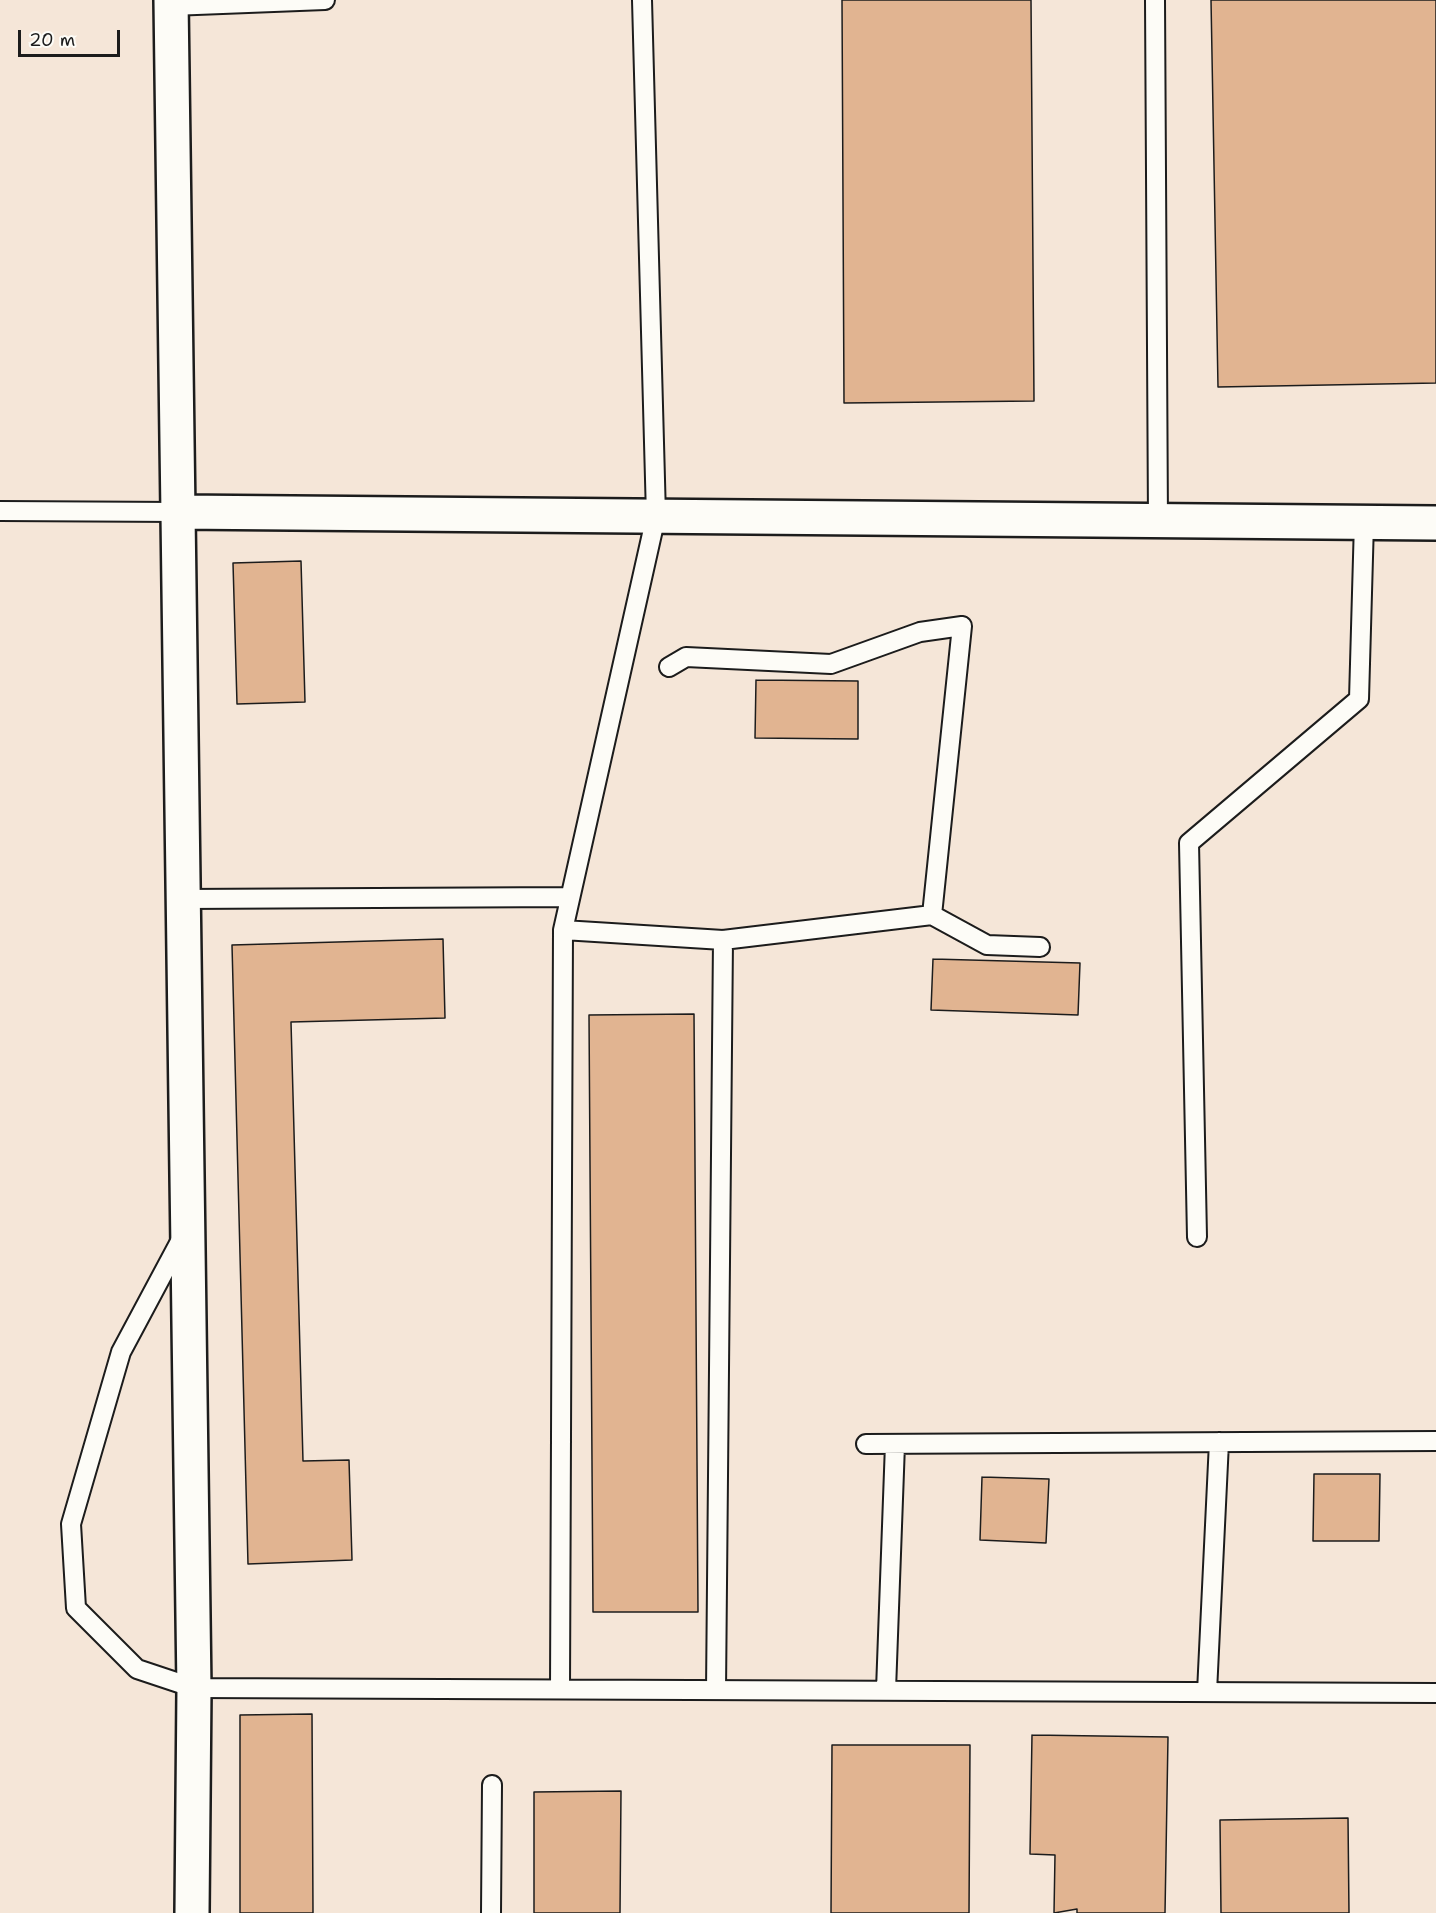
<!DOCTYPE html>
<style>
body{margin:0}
#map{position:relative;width:1436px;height:1913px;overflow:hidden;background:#fdfcf7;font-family:"Shantell Sans",sans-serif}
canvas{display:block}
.scale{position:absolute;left:18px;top:30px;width:102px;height:27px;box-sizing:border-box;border:3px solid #1c1c1c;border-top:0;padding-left:8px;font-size:18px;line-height:21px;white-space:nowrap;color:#1c1c1c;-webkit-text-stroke:4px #fdfcf7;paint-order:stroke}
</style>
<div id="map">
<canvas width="1436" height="1913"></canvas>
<div class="scale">20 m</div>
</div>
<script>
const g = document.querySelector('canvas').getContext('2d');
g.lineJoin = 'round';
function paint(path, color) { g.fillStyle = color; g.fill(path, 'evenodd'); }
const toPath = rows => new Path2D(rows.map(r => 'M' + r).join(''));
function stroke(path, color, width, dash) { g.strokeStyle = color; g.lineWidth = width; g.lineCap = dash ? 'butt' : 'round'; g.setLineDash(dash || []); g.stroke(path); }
const built = toPath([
 [0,0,1436,0,1436,1913,0,1913]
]);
const building = toPath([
 [842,0,1031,0,1034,401,844,403,842,0],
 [1211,0,1436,0,1436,383,1218,387,1211,0],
 [301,561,305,702,237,704,233,563,301,561],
 [756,680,858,681,858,739,755,738,756,680],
 [443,939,445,1018,291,1022,303,1461,349,1460,352,1560,248,1564,232,945,443,939],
 [933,959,1080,963,1078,1015,931,1010,933,959],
 [694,1014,698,1612,593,1612,589,1015,694,1014],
 [1314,1474,1380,1474,1379,1541,1313,1541,1314,1474],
 [982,1477,1049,1479,1046,1543,980,1540,982,1477],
 [312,1714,313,1913,240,1913,240,1715,312,1714],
 [1032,1735,1168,1737,1165,1913,1077,1913,1077,1909,1054,1913,1055,1855,1030,1854,1032,1735],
 [832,1745,970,1745,969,1913,831,1913,832,1745],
 [621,1791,620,1913,534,1913,534,1792,621,1791],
 [1348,1818,1349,1913,1221,1913,1220,1820,1348,1818]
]);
const lane = toPath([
 [1155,0,1158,521],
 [171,6,325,0],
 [0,511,178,512],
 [183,899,570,897],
 [932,915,987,945,1040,947],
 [563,930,723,940,932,915,962,626,920,632,831,664,686,657,669,667],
 [183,1236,121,1352,71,1524,76,1608,137,1669,194,1688,1436,1693],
 [1197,1237,1189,843,1359,699,1364,522],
 [866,1444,1436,1441],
 [560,1689,563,930,656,516,642,0],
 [716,1690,723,940],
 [886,1690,895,1444],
 [1207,1692,1219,1442],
 [491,1913,492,1785]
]);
const street = toPath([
 [171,0,194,1688,192,1913],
 [178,512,1436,523]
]);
paint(built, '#f5e6d8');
paint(building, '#e1b491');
stroke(building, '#1c1c1c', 1.5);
stroke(lane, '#1c1c1c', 22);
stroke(street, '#1c1c1c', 38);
stroke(lane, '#fdfcf7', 18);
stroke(street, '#fdfcf7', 33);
</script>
